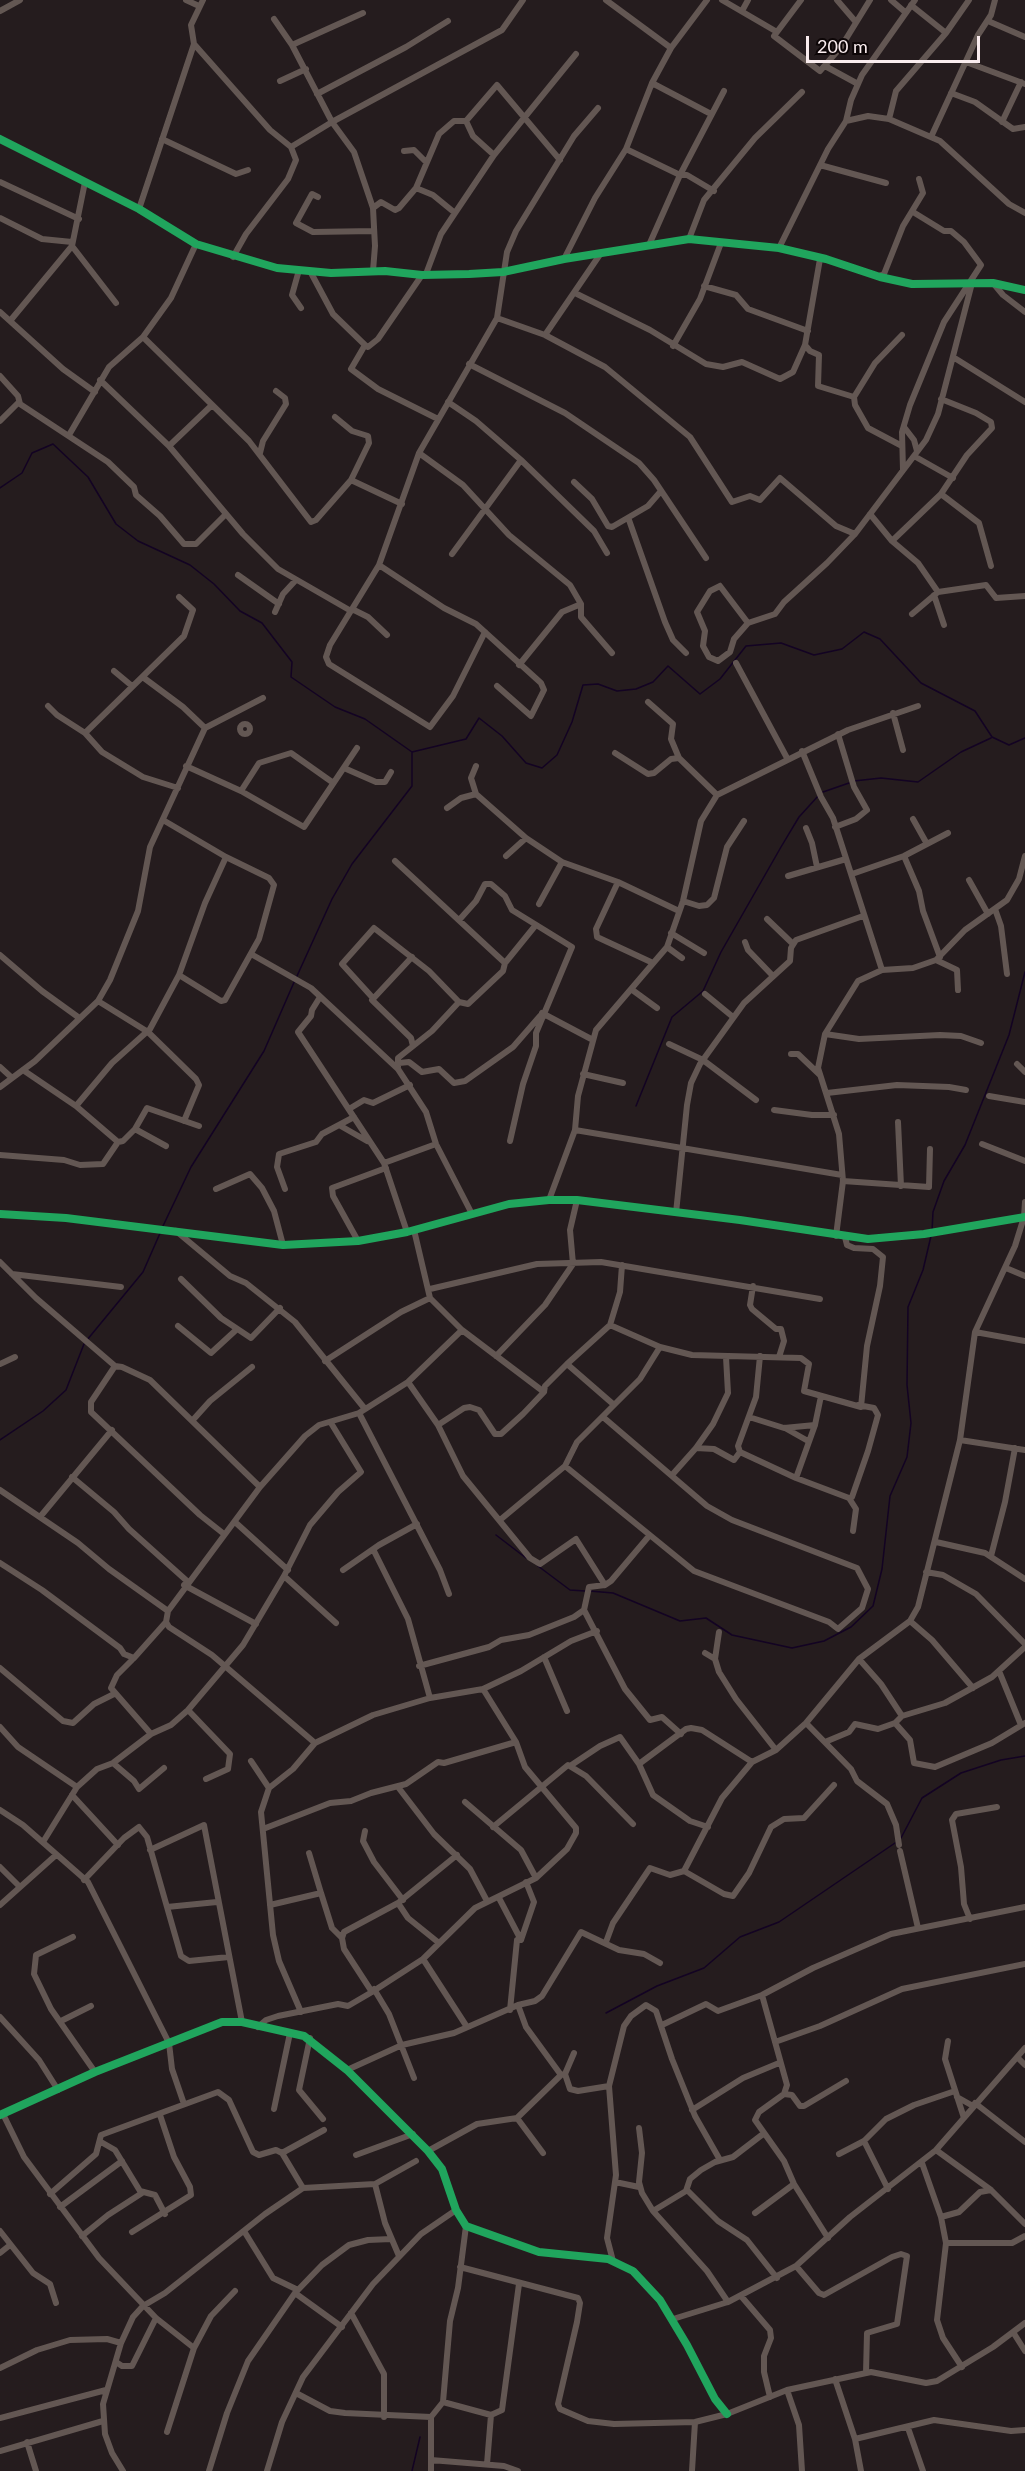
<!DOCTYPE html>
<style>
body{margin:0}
#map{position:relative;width:1025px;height:2471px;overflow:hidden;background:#251c1e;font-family:Lato,sans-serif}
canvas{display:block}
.scale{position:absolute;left:806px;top:36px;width:174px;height:27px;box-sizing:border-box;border:3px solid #f9ecee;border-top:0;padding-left:8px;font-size:18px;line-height:21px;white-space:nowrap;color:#f9ecee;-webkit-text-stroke:4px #0d0607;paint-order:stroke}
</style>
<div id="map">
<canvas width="1025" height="2471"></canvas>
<div class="scale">200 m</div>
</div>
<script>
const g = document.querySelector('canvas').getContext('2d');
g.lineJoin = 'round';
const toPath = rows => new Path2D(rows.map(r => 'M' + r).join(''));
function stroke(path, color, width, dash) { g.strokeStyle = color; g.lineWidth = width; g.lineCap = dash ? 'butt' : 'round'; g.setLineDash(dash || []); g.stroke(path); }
const stream = toPath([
 [0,488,22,473,32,453,53,444,88,477,116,524,138,541,190,565,214,584,240,611,262,623,292,662,291,677,335,707,365,719,412,752],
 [412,752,466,739,479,718,502,736,526,763,542,768,557,755,572,722,583,685,598,684,617,691,636,689,653,682,668,666,700,694,720,679,746,646,781,643,814,655,842,649,864,632,880,639,921,683,975,711,992,737,1009,745,1025,738],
 [854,781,881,778,918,782,961,752,991,738],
 [823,792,849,783],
 [297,976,332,899,352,864,412,786,412,752],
 [636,1106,672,1017,703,991,721,952,781,847,799,817,819,795],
 [163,1226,191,1167,264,1051,295,980],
 [932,1231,933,1212,944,1181,965,1145,1009,1035,1025,972],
 [87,1340,143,1272,161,1231],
 [0,1440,43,1411,66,1390,84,1344],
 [496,1535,526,1558],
 [538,1566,570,1590,585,1591],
 [590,1591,613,1593,680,1621,706,1618,732,1635,792,1648,824,1641,851,1627,873,1606,882,1569,890,1496,907,1457,911,1423,907,1385,908,1307,923,1270,931,1236],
 [901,1838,922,1798,961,1773,1001,1760,1025,1756],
 [606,2013,657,1986,704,1968,740,1937,779,1922,895,1843],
 [412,2471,420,2437]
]);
const minor = toPath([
 [186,0,199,6],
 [203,0,191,25,194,44,270,130,291,147,296,160,288,179,246,234,233,257],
 [606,0,671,48],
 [722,0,777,32],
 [801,0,774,36,820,71,841,47,870,0],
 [837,0,855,21],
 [891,0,905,12],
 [911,5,946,33],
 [0,11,20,0],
 [742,11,748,0],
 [274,19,292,45,332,122,354,152,373,208,375,246,373,271],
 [988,21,1025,37],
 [292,45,363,13],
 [966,62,1025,84],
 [825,66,858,84],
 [280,81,306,69],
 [652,83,711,114],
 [951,93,975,102,1013,129,1025,127],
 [317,94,406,47,448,21],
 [889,119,896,91,946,33,969,0],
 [466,121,473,136,494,155],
 [846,121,851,100,862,75,915,0],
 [1002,122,1021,82],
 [931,137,978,35,991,15,995,0],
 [0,139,139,209,196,244,277,268,331,273,385,271,422,275,469,274,503,272,564,259,689,239,779,248,826,259,880,277,912,284,993,283,1025,290],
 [162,139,236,174,248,170],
 [291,147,332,122,502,30,523,0],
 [626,149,680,175,687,175,714,191],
 [404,151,414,150,425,161],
 [820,165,886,183],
 [0,182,79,219],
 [416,188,433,195,455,213],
 [318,197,312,194,296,223,313,232,374,231],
 [373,208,381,202,395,210,399,208,416,188,439,134,454,121,466,121,497,85,560,160],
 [139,209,194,44],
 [0,218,42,239,72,242],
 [689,239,704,200,755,138,802,92],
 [649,245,680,175,724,91],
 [72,246,116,303],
 [779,248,828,149,846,121,868,116,889,119,940,141,1009,204,1025,213],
 [564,259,595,198,626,149,652,83,671,48,707,0],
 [299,270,292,295,301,308],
 [310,271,333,314,365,345],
 [426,274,441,234,455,213,494,155,576,54],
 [422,275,378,339,368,347,365,345,351,369,378,389,438,419],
 [879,276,884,274,903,226,923,193,919,179],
 [993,283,1003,295,1025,312],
 [704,286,736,295,748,309,808,331],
 [575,293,650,330,706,364,723,367,742,362,780,379,793,372,805,345,820,259],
 [0,312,63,369,95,392],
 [497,318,545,335,605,367,690,437,732,502,750,496,760,500,780,478,836,526,855,534],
 [10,321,72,246,85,182],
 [545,335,601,253],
 [143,337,249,441,311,522,316,520,351,480,369,443,368,436,352,431,335,417],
 [805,345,810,351,819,355,818,386,854,397,875,363,902,335],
 [673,346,700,299,721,243],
 [953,357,1025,402],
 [469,364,565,413,639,463,654,480,706,558],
 [0,376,18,396,20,404,108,462,134,487,136,495,160,516,184,544,196,544,226,514],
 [100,380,169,446,243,534,278,569,351,611,354,610,368,617,387,635],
 [854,397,855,405,868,428,902,446],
 [448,402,476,421,521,460,594,531,607,553],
 [0,421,19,402],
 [904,427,914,440,917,451],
 [69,435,109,367,143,337,171,298,196,244],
 [169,446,212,405],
 [260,453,263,441,286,404,285,398,276,391],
 [419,453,463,485,509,535,570,585,581,604,581,617,612,653],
 [914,456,953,478],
 [903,470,902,432,910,405,944,322,981,265,964,242,951,231,944,231,913,212],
 [351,480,402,504],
 [574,482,592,499,608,526,612,527,648,506,661,491],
 [941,494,979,523,991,566],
 [870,514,892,541,918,563,938,592],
 [629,520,665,622,673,640,686,653],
 [892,541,941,494,967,455,992,428,991,422,976,413,941,399],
 [452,554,521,460],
 [379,565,444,608,476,624,541,683,544,690,531,716,497,686],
 [238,575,279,604],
 [720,586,748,623,734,639,730,652,718,661,709,657,703,646,705,631,697,612,710,591,720,586],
 [934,595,944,625],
 [275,612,283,594,295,581],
 [912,614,938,592,986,585,996,598,1025,596],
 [748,623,775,614,784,602,827,563,855,534,926,440,938,414,972,283],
 [485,632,453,696,430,727,329,664,326,657,330,645,379,565,419,453,497,318,507,252,516,231,574,136,598,108],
 [736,663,787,758],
 [519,665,562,612,581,604],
 [114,671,132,686],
 [144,678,183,707,205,728],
 [648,702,673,724,671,739,679,758,717,795],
 [48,706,57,715,85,733,102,752,143,777,178,788],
 [893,713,903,750],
 '240 729a5 5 0 1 1 10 0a5 5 0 1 1-10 0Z',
 [85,733,184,636,193,610,179,597],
 [802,751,821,797,833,818,882,970],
 [615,753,648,774,654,773,671,759,679,758],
 [186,766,241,791,304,827,357,748],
 [476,766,471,778,476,794,526,838,562,862,618,882,679,911],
 [344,768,376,782,385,782,391,772],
 [241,791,259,763,291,753,332,782],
 [447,808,461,798,476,794],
 [913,819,927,844],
 [835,827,856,819,867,810,854,787,838,734],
 [806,828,812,843,817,867],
 [506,856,526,838],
 [904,856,919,891,923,911,940,957],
 [395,861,505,963],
 [852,874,904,856,948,833],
 [788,876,846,859],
 [969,880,988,914],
 [618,882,596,929,597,937,653,963],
 [683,901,699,906,707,905,714,898,727,847,744,821],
 [539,904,562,862],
 [995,909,1001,926,1007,974],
 [460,919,476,901,485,884,491,884,505,896,512,910,572,947,536,1033,536,1046,523,1084,510,1141],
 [767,919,793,944],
 [671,933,704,953],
 [745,942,748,950,773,976],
 [667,947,682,958],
 [251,954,311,988,398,1069,426,1112,436,1144,472,1214],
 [0,955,42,991,78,1017],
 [412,957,372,1000,411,1038,413,1046],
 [936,960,957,970,958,990],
 [179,975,221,1001,225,1000,259,939,274,885,269,878,226,857],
 [631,989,657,1008],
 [705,994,733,1017],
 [320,997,312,1010,311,1016,298,1032,384,1163,407,1232],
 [372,997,342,964,374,928,429,971,459,1002,468,1004,503,971,505,963,535,926],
 [98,1001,148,1032,196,1079,199,1085,184,1121],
 [542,1013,593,1040],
 [825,1034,859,1039,940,1035,961,1036,981,1043],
 [669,1044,703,1060,756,1100],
 [791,1054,798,1054,820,1075],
 [399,1063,409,1062,422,1072,439,1069,454,1083,465,1081,513,1047,540,1016],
 [1017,1064,1025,1072],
 [0,1067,11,1077],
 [398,1067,398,1058,432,1031,459,1002],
 [23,1070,76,1106,118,1142,123,1141,135,1129,147,1108,199,1126],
 [583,1074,623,1083],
 [0,1087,35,1061,98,1001,110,980,138,911,150,847,205,728,263,698],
 [827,1093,897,1085,949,1087,966,1090],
 [989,1096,1025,1102],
 [76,1106,112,1063,150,1029,179,975,205,903,226,857,163,820],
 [349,1109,364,1100,373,1103,410,1085],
 [774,1110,812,1115,834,1115],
 [898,1122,901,1186],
 [339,1125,367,1141],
 [135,1129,166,1146],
 [575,1130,842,1175],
 [982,1144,1025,1161],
 [0,1155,64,1160,80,1165,103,1164,118,1142],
 [384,1163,436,1144],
 [843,1181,929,1187,930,1149],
 [216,1189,250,1174,262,1188,274,1211,283,1245],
 [285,1189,277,1167,279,1154,316,1142,322,1134,354,1117],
 [549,1200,575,1130,578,1096,596,1030,667,947,683,901,701,821,717,795,848,730,918,706],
 [676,1213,687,1105,691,1083,700,1064,744,1003,790,961,791,948,796,940,863,916],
 [0,1214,66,1218,283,1245,358,1241,407,1232,509,1204,549,1200,577,1200,740,1220,868,1239,924,1234,1025,1217],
 [414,1230,430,1298,462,1330,544,1392],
 [176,1231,230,1276,246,1283,295,1322,365,1409],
 [836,1236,843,1181,839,1134,818,1068,825,1034,858,981,882,970,913,968,936,960,965,930,1007,900,1019,879,1025,856],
 [358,1241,333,1196,332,1188,386,1168],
 [0,1262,36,1298,115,1366],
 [1006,1268,1025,1276],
 [12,1274,121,1287],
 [181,1279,221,1318,251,1338,280,1308],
 [753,1286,750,1305,752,1309,776,1329,781,1329,784,1341,779,1357],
 [430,1289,537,1264,601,1262,820,1299],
 [610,1325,660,1347,692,1355,801,1358,809,1364,804,1391,861,1407,867,1346,880,1286,883,1257,873,1249,854,1248,847,1245,845,1237],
 [178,1326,211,1353,236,1330],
 [975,1332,1025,1341],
 [496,1356,545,1305,573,1264,570,1230,577,1200],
 [325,1361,401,1312,430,1298],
 [0,1364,15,1357],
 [567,1364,613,1404],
 [408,1382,438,1425,463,1476,530,1558,540,1564,576,1539,605,1585],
 [359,1413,440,1570,449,1594],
 [749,1417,784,1428,815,1425],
 [192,1421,210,1401,252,1367],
 [438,1425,464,1408,470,1407,479,1410,495,1434,501,1434,523,1414,544,1392,545,1386,567,1364,610,1325,620,1292,622,1265],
 [785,1428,808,1441],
 [960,1440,1025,1450],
 [696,1448,714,1449,734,1460,740,1452,738,1446,756,1397,760,1356],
 [740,1452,796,1478,849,1498,856,1509,853,1531],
 [565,1466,694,1571,829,1622,838,1629,862,1608,868,1589,857,1568,732,1520,707,1506,603,1417],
 [672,1475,696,1448,713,1424,728,1393,726,1357],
 [72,1477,114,1512,129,1529,187,1581],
 [796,1478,815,1425,821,1396,825,1397],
 [0,1490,78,1543,109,1569,168,1611],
 [849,1498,852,1497,868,1451,878,1415,874,1408,858,1405],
 [40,1517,112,1430],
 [500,1520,565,1466,577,1442,640,1379,660,1347],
 [235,1522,288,1570],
 [224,1534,200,1515,91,1412,91,1402,115,1366,122,1367,150,1380,260,1487],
 [936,1542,985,1553,1025,1579],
 [374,1551,408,1619,430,1698],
 [991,1556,1005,1502,1015,1448],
 [0,1563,42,1590,120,1648,124,1654,134,1658,117,1675,111,1688,151,1734],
 [343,1570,379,1545,417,1524],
 [926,1572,943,1575,976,1594,1025,1644],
 [284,1576,336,1623],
 [184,1585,256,1624],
 [584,1610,625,1689,650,1720,662,1717,681,1734],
 [910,1621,932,1640,973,1688],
 [705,1653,715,1659,719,1672,736,1699,776,1750],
 [544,1657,567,1711],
 [134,1658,166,1622],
 [715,1659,719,1632],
 [859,1659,881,1684,902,1716],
 [419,1666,489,1647,501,1640,529,1635,574,1617,584,1610,589,1587,605,1585,611,1581,649,1536],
 [0,1668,63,1721,73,1723,94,1704,114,1694],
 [999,1671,1021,1725],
 [188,1710,230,1754,228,1769,206,1779],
 [806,1723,851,1769,857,1781,887,1804,896,1825,899,1845],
 [895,1723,910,1740,914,1763,935,1767,992,1743,1025,1723],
 [0,1727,18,1747,77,1787],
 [825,1742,849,1732,855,1724,878,1729,895,1723,902,1716,945,1703,992,1677,1025,1647],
 [315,1743,212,1655,169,1627,166,1622,168,1611,260,1487,305,1436,319,1425,359,1413,408,1382,462,1330],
 [251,1761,269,1788],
 [113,1763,134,1781,139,1789,164,1768],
 [639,1764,686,1729,691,1728,702,1730,752,1762],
 [570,1766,600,1746,620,1737,639,1764,653,1795,690,1821,708,1827],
 [398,1787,434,1834,470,1869,487,1901],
 [72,1795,118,1845],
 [465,1802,521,1850,536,1878],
 [0,1810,23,1825,88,1882,169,2043,172,2069,184,2104],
 [493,1827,568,1765,586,1776,633,1824],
 [263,1829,330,1803,351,1801,371,1793,406,1784,438,1762,444,1763,516,1742],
 [365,1831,363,1841,374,1862,403,1900],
 [43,1842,77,1787,97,1769,113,1763,151,1734,171,1725,188,1710,243,1645,284,1576,310,1525,338,1492,361,1472,331,1423],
 [150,1850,204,1825,242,2022],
 [900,1851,918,1928],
 [0,1867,19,1886],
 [684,1871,724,1894,733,1896,749,1873,771,1827,784,1819,804,1818,834,1785],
 [84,1880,124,1838,139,1827,147,1837,181,1956,189,1961,229,1957],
 [321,1893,332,1928,342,1938],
 [499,1898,521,1940,517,1940,510,2010],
 [398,1903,408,1918,439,1943],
 [0,1905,56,1855],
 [270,1905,321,1893,309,1853],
 [167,1907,217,1902],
 [970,1919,964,1904,961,1867,952,1820,956,1814,997,1807],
 [73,1937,36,1955,34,1974,51,2009,95,2072],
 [521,1940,534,1902,526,1882],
 [606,1942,613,1923,650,1868,670,1875,684,1871,722,1798,752,1762,776,1750,806,1723,859,1659,910,1621,918,1607,960,1440,975,1332,1015,1246,1024,1217,1025,1202],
 [423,1959,467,2027],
 [374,1989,389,2014,414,2078],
 [372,1992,344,1949,342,1938,344,1932,398,1903,457,1855],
 [762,1995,787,2085,784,2094,759,2112,755,2120,784,2161,794,2184,828,2238],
 [518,2005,526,2027,561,2075,565,2074,570,2089,578,2091,609,2086],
 [301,2012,279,1961,273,1935,261,1812,269,1788,293,1769,315,1743,373,1715,430,1698,483,1689,521,1671,571,1641,597,1631],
 [0,2017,39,2060,58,2090],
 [61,2021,91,2006],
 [662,2025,706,2004,718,2011,762,1995,813,1968,891,1934,1025,1907],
 [258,2027,266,2020,278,2016,338,2004,348,2006,372,1992,423,1959,475,1908,536,1878,567,1849,576,1833,576,1828,525,1767,516,1742,483,1689],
 [310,2038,299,2090,323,2119],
 [948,2041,945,2059,964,2118],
 [775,2042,820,2026,902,1989,1025,1964],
 [1017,2057,1025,2065],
 [347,2070,402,2045,454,2033,518,2005,535,2001,542,1996,581,1932,619,1950,644,1954,660,1963],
 [565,2074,574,2053],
 [784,2094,792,2095,800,2106,804,2106,846,2081],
 [957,2097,973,2106],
 [975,2103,1025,2142],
 [274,2109,290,2033],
 [692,2110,743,2078,779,2063],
 [3,2114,24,2157,99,2258,156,2318,194,2348],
 [0,2115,95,2072,222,2022,242,2022,304,2036,347,2070,428,2151,442,2169,456,2210,466,2226,539,2252,608,2259,633,2271,660,2300,687,2345,715,2399,727,2414],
 [517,2118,543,2153],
 [639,2128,642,2153,639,2182,642,2193,653,2211,707,2271,728,2302],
 [864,2141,888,2189],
 [101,2142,115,2150,140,2191,155,2195,165,2214],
 [936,2150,991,2190,1025,2224],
 [428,2151,477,2124,517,2118,561,2075],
 [282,2153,324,2130],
 [839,2154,864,2141,886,2119,914,2105,955,2091],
 [356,2155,413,2134],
 [922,2163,941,2217,946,2243,937,2320,943,2338,962,2367],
 [615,2182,639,2187],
 [375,2184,416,2161],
 [687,2190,718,2221,747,2240,777,2278],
 [50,2194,96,2154,101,2135,218,2092,229,2100,253,2152,259,2155,276,2150,282,2153,303,2188],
 [60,2207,122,2161],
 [653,2211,686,2191,690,2179,701,2170,715,2162,733,2157,763,2134],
 [755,2213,794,2184],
 [941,2217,959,2212,980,2192,991,2190],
 [0,2231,33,2273,50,2284,56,2303],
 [244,2231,273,2278,298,2290],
 [132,2232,191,2195,190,2187,174,2157,160,2115],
 [82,2236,108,2215,142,2193],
 [946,2243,1012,2243,1025,2236],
 [0,2253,10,2245],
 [613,2261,607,2238,616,2175,609,2086,624,2026,631,2016,646,2005,656,2011,672,2059,695,2116,720,2160],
 [796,2266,819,2293,824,2295,892,2257,901,2254,907,2256,897,2324,867,2333,866,2373],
 [460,2267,578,2298,580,2303,577,2322,558,2404,560,2409,588,2421,614,2424,695,2422,727,2414,787,2390,871,2372,926,2383,937,2381,993,2347,1025,2323],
 [295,2293,342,2327],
 [741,2296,770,2330,771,2338,764,2356,764,2372,770,2397],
 [351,2313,384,2374,384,2417],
 [673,2319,728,2302,796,2266,850,2217,936,2150,1025,2048],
 [1013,2332,1025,2351],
 [116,2362,122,2366,132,2366,156,2318],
 [0,2368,37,2350,70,2340,107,2339,121,2343],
 [835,2379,855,2439,861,2471],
 [787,2390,799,2425,802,2471],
 [296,2393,330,2411,345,2413,431,2417],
 [443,2402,491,2415,502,2410,519,2284],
 [0,2418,106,2390],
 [908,2428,923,2471],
 [167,2432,194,2348,211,2316,235,2291],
 [855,2439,934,2420,1011,2431,1025,2430],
 [27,2442,36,2471],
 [0,2451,103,2421],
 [431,2460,504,2466,518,2471],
 [487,2464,491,2415],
 [123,2471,112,2453,105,2434,103,2404,121,2343,133,2317,143,2306,165,2293,265,2214,303,2188,375,2184,385,2223,399,2256],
 [209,2471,227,2413,248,2361,295,2293,322,2265,349,2245,368,2240,391,2239],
 [267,2471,282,2422,303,2377,373,2284,421,2234,456,2210],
 [431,2471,431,2417,443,2402,450,2321,458,2288,466,2226],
 [692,2471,695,2422]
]);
const cycleway = toPath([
 [0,139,139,209,196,244,277,268,331,273,385,271,422,275,469,274,503,272,564,259,689,239,779,248,826,259,880,277,912,284,993,283,1025,290],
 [0,1214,66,1218,283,1245,358,1241,407,1232,509,1204,549,1200,577,1200,740,1220,868,1239,924,1234,1025,1217],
 [0,2115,95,2072,222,2022,242,2022,304,2036,347,2070,428,2151,442,2169,456,2210,466,2226,539,2252,608,2259,633,2271,660,2300,687,2345,715,2399,727,2414]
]);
stroke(stream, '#130323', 1.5);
stroke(minor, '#635753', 6);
stroke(cycleway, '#20a55d', 8);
</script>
